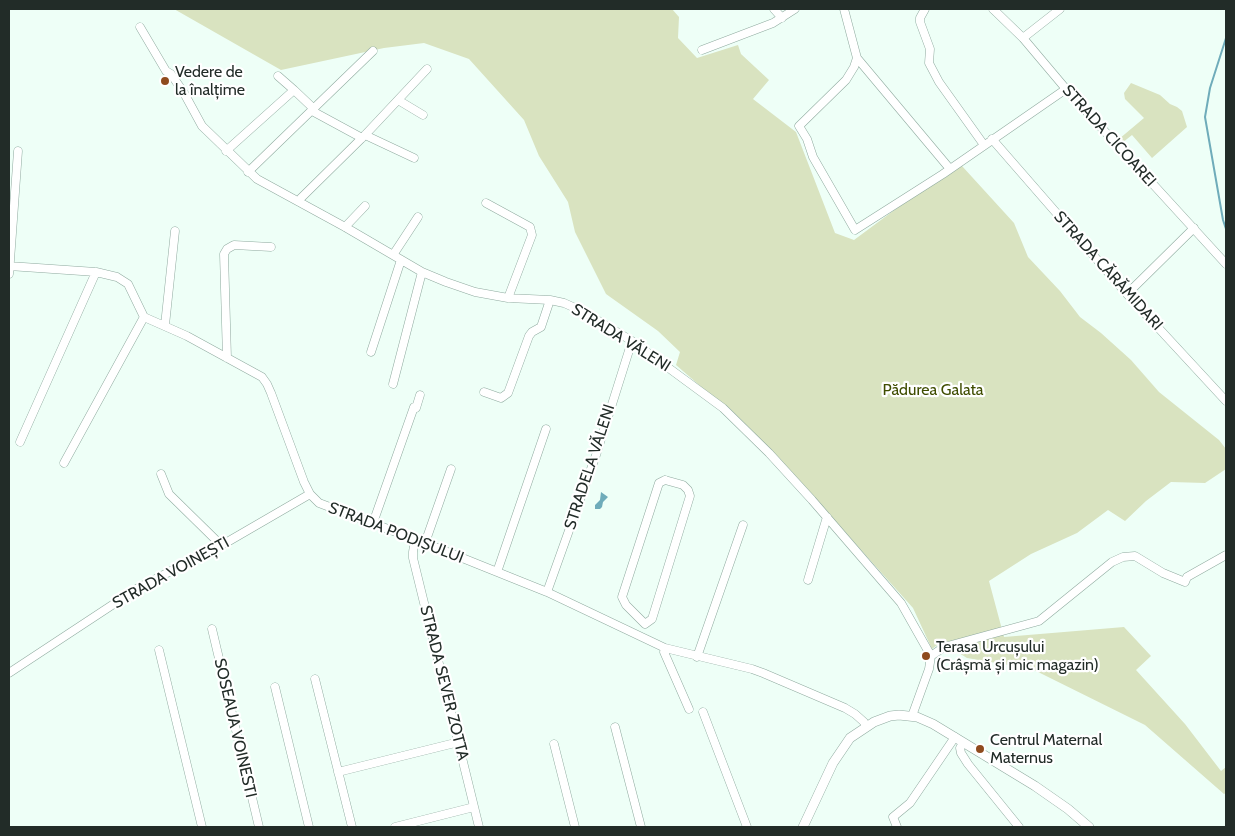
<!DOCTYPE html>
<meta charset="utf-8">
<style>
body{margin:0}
#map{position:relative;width:1235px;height:836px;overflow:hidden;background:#eefff7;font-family:Cabin,sans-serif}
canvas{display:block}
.frame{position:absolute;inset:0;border:10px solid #222c28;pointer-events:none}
</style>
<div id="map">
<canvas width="1235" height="836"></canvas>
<div class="frame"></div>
</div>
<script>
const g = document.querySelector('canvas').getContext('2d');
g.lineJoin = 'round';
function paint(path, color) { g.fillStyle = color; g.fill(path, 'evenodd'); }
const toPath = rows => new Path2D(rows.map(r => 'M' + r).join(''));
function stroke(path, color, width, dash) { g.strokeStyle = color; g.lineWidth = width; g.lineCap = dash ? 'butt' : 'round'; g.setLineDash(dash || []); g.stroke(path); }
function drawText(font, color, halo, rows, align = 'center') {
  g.font = font + ' Cabin,sans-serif'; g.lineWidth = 4.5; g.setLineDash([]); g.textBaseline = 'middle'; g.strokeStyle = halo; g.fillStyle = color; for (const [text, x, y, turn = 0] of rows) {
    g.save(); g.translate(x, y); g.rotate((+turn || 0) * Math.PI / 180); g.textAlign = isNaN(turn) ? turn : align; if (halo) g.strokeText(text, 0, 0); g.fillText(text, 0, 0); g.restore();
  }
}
const green = toPath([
 [174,9,672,9,679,17,678,38,697,58,738,45,741,54,769,80,753,99,796,132,835,233,854,240,943,174,962,166,1014,223,1028,257,1060,291,1080,317,1101,333,1131,360,1159,392,1219,440,1226,449,1226,469,1205,483,1171,482,1146,501,1125,521,1108,510,1077,533,1031,554,989,581,1004,637,1124,627,1151,656,1136,670,1185,724,1221,771,1226,767,1226,793,1224,794,1145,725,1032,669,967,658,941,642,932,649,913,608,826,511,729,411,676,365,680,352,658,331,606,294,575,232,568,202,539,156,524,120,469,59,424,43,384,48,281,70],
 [1131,83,1160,95,1170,104,1177,107,1182,111,1187,127,1152,158,1132,135,1122,143,1119,139,1144,118,1125,99,1124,93]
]);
const water = toPath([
 [601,492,608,497,603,502,602,507,600,509,595,509,595,505,600,500]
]);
const stream = toPath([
 [1226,38,1210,88,1205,117,1223,220,1226,229]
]);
const minor = toPath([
 [774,9,782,18],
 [844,9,857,58,950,169],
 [925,9,920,18,920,22,930,49,929,63,939,82,984,145],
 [993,9,1023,38,1066,89,1226,264],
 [140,27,166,71,171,74,184,93,202,126,257,179,345,227,422,272,446,282,475,292,508,298,550,300,564,303,582,311,632,341,723,408,769,453,812,500,901,603,931,656],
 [1023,38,1060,9],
 [702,50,773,23,795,9],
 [857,58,854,67,846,80,799,126,807,139,813,157,855,230,943,174,1066,89],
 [278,76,294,90],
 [398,100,423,115],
 [365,135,414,158],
 [992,139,1127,294,1226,401],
 [226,151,294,90,313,108,314,112,362,138],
 [248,172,373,51],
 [299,202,301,198,365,135,427,69],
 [486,203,530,227,532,235,508,298],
 [345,227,365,206],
 [393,255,418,217],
 [9,266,96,272,117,277,128,284,144,317,187,336,262,377,267,384,271,393,304,482,310,494,319,503,425,543,547,592,665,648,752,669,763,673,845,708,855,714,864,722,866,727],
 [9,274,18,151],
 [1127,294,1194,228],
 [165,325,175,231],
 [371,352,401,260],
 [227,358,224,254,227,249,234,245,271,247],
 [393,384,422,272],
 [484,392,501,398,508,393,529,336,532,332,541,327,550,300],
 [20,442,96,272],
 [64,463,144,317],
 [161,474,169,494,221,545],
 [665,480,683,485,688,490,690,496,652,619,645,624,626,605,622,597,659,483,665,480],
 [373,523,414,407,416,408,420,395],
 [415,539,413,552,413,558,479,827],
 [425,543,451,469],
 [497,572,546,429],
 [808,580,827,517],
 [547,592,596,455,632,341],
 [212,629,259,827],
 [665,648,664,652,689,709],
 [159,650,202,827],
 [697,657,743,525],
 [9,673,138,588,229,541,310,494],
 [315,679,352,827],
 [275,687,309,827],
 [703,712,747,827],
 [912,716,929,669,931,656,944,647,1039,621,1112,562,1123,557,1135,556,1163,573,1185,582,1187,577,1226,555],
 [615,727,641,827],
 [963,743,960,748,961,753,968,764,1019,827],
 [554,744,575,827],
 [338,772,459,742],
 [395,827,474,807],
 [897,827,893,817,910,803,955,737]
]);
const major = toPath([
 [803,827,833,763,850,738,874,722,890,716,899,715,917,717,933,724,1035,786,1068,809,1089,827]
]);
const markers = [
 [165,81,5,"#8f4b1e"],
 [926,656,5,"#8f4b1e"],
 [980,749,5,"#8f4b1e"]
];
const poiNames = [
 ["Vedere de",175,72],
 ["la înalțime",175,90],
 ["Terasa Urcușului",936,647],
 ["(Crâșmă și mic magazin)",936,665],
 ["Centrul Maternal",990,740],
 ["Maternus",990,758]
];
const streetNames = [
 ["STRADA CICOAREI",1109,136,48],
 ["STRADA CĂRĂMIDARI",1108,271,48],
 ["STRADA VĂLENI",621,338,32],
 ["STRADELA VĂLENI",590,467,-72],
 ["STRADA PODIȘULUI",396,533,21],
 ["STRADA VOINEȘTI",171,573,-29],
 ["STRADA SEVER ZOTTA",444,683,76],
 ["SOSEAUA VOINESTI",235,728,77]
];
const parkNames = [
 ["Pădurea Galata",933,390]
];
paint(green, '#d9e3c0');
paint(water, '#6facba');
stroke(stream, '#6facba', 2);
stroke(minor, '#8faa9f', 9);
stroke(major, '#8faa9f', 10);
stroke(minor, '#fff', 8);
stroke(major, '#fff', 9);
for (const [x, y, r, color] of markers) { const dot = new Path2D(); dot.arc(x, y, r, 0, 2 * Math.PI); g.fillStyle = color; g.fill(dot); stroke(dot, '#fff', 2); }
drawText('16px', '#222c28', '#fff', poiNames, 'left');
drawText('16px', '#222c28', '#fff', streetNames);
drawText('16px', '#3f4d00', '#fff', parkNames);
</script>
